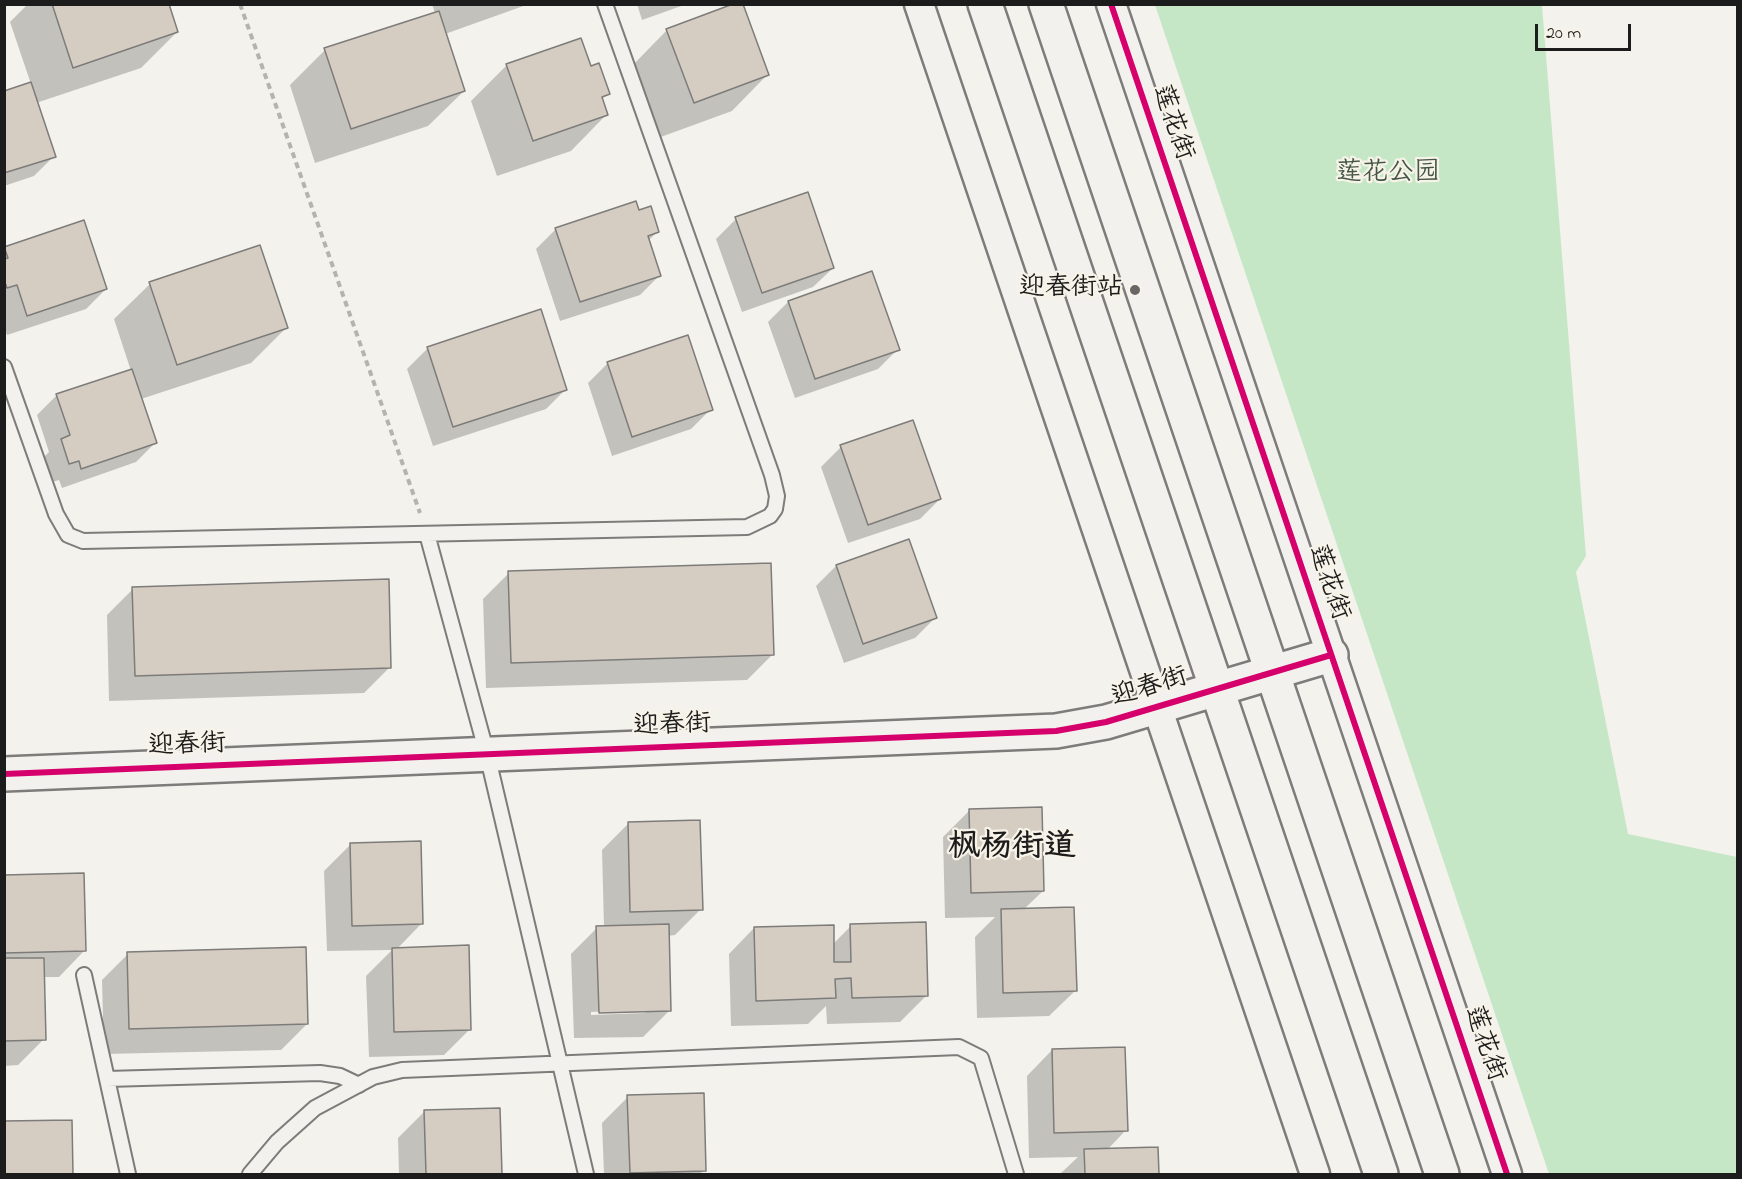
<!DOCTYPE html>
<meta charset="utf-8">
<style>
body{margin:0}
#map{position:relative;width:1742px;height:1179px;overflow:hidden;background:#f4f2ec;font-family:"Indie Flower",sans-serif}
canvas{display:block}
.frame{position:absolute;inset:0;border:6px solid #1c1c1c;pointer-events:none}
.scale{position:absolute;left:1535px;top:24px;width:96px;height:27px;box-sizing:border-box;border:3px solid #1c1c1c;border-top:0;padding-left:8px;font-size:18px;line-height:21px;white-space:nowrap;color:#1c1c1c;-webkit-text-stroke:4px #f7f3e8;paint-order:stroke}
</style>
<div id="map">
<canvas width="1742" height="1179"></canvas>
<div class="frame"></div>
<div class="scale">20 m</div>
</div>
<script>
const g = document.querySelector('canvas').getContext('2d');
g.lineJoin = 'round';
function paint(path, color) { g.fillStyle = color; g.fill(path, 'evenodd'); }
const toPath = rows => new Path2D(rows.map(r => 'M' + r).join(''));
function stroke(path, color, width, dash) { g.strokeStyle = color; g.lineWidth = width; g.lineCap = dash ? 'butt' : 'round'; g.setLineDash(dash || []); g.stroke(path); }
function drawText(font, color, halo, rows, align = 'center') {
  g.font = font + ' "Indie Flower","LXGW WenKai TC",sans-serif'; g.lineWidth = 4.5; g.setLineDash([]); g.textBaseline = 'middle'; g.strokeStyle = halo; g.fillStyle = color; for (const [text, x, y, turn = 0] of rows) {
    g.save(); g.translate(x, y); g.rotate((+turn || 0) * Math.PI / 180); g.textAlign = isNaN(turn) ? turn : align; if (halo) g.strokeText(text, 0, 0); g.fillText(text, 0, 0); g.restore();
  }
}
const green = toPath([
 [1155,5,1542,5,1586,556,1576,572,1628,834,1737,857,1737,1174,1549,1174]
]);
const shadow = toPath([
 [28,4,167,4,177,32,141,68,36,103,54,156,34,176,4,186,4,92,31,84,10,22],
 [432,4,529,4,445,34,464,91,428,126,315,163,290,85,325,50,435,13],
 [637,4,687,4,642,20],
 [667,30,767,75,732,111,658,138,632,66],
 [507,65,590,68,608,93,601,100,606,115,571,151,497,176,471,101],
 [807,194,833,268,813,287,742,312,716,239,736,219],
 [638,212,657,232,648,241,660,275,640,295,560,321,536,249,556,229],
 [5,248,106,289,86,309,7,335,4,327],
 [871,273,898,349,878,369,795,398,768,322,788,302],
 [150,284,287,327,251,363,141,399,156,442,136,462,62,488,59,480,49,483,41,460,49,452,37,415,57,395,131,371,114,319],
 [540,311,566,389,546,409,433,446,407,369,427,349],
 [608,363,711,409,691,429,612,456,588,383],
 [841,447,940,499,920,519,848,543,821,467],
 [836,566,935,618,915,638,844,663,816,586],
 [509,573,773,654,747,680,486,688,483,599],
 [133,589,390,667,364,693,109,701,107,615],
 [969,811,1043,891,1023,910,1075,991,1049,1016,977,1018,975,937,995,917,945,918,943,837],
 [628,824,701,909,675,935,667,936,669,1011,643,1037,574,1038,571,954,597,928,604,927,602,850],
 [645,1010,645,1013,591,1015,591,1012],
 [350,845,422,923,396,950,470,1029,444,1055,369,1057,366,976,392,950,327,951,324,871],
 [4,876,84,951,59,977,43,977,44,1039,18,1065,4,1066],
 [851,926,926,996,900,1022,827,1024,826,1006,808,1024,731,1026,729,954,754,928,833,944],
 [128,954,307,1024,281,1050,104,1054,102,980],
 [1052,1050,1126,1130,1107,1150,1157,1148,1157,1174,1060,1174,1078,1157,1029,1158,1027,1076],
 [628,1097,704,1170,700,1174,604,1174,602,1123],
 [498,1110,500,1174,399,1174,398,1138,424,1112],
 [70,1121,71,1174,4,1174,4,1123]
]);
const building = toPath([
 [52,4,169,4,178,32,73,68,52,4],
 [733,4,743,4,769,75,694,103,666,29,733,4],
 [439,11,465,91,351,129,324,48,439,11],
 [581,38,591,66,599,63,610,94,602,97,608,115,533,141,506,64,581,38],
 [31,82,56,157,4,173,4,91,31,82],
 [808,192,834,268,762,293,735,217,808,192],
 [636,201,639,210,651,206,659,232,648,236,661,276,580,302,555,228,636,201],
 [84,220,107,289,27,316,17,285,7,288,4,280,4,259,8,258,4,247,84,220],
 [260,245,288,328,177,365,149,282,260,245],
 [872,271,900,350,815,379,788,301,872,271],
 [541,309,567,390,453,427,427,347,541,309],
 [688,335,713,410,632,437,607,362,688,335],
 [132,369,157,443,81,469,79,461,69,464,61,439,70,435,56,394,132,369],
 [913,420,941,499,868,525,840,445,913,420],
 [909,539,937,618,863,644,836,565,909,539],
 [771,563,774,655,511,663,508,571,771,563],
 [389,579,391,668,135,676,132,587,389,579],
 [1042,807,1044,891,971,893,969,809,1042,807],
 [700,820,703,910,630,912,628,822,700,820],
 [421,841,423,924,352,926,350,843,421,841],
 [84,873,86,951,5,953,4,875,84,873],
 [1074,907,1077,991,1003,993,1001,909,1074,907],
 [926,922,928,996,852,998,851,978,835,979,836,998,756,1001,754,927,834,925,834,962,851,962,850,924,926,922],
 [669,924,671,1011,599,1013,596,926,669,924],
 [469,945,471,1030,394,1032,392,948,469,945],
 [306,947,308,1024,129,1029,127,952,306,947],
 [4,958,44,958,46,1040,4,1041,4,958],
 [1125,1047,1128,1131,1054,1133,1052,1049,1125,1047],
 [704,1093,706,1171,630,1173,627,1095,704,1093],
 [500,1108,502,1174,426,1174,424,1110,500,1108],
 [72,1120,73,1174,4,1174,4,1121,72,1120],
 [1158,1147,1159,1174,1085,1174,1084,1149,1158,1147]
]);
const path = toPath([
 [240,4,420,513]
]);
const service = toPath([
 [4,367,56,514,68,535,83,541,747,527,770,516,775,509,777,496,772,475,605,4],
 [427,534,487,754,586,1174],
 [84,975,128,1174],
 [107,1079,320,1073,340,1076,359,1085],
 [250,1174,277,1142,315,1108,373,1077,402,1070,959,1047,981,1058,1016,1174]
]);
const minor = toPath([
 [919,4,1315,1174],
 [1111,4,1507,1174]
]);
const tertiary = toPath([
 [4,774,1056,731,1106,722,1331,655]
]);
const primary = toPath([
 [985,4,1381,1174],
 [1046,4,1442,1174]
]);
const cycleway = toPath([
 [1111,4,1507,1174],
 [4,774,1056,731,1106,722,1331,655]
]);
const markers = [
 [1135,290,6,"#686765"]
];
const streetNames = [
 ["莲花街",1171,123,71],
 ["莲花街",1327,583,71],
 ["迎春街",1150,689,-17],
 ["迎春街",672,727,-2],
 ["迎春街",187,747,-2],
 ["莲花街",1483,1044,71]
];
const parkNames = [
 ["莲花公园",1388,175]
];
const poiNames = [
 ["迎春街站",1123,290]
];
const districtNames = [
 ["枫杨街道",1012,850]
];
paint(green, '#c6e7c6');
paint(shadow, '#0003');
paint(building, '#d5ccc2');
stroke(building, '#7d7c7a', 1.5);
stroke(service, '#7d7c7a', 18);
stroke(minor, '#7d7c7a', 33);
stroke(tertiary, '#7d7c7a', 38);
stroke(primary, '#7d7c7a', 38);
stroke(path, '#b4b3b0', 4, [6, 4.5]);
stroke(service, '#f2f1ed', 14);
stroke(minor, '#f2f1ed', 28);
stroke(tertiary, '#f2f1ed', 33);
stroke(primary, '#f2f1ed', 33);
stroke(cycleway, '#d6006c', 6);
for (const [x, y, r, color] of markers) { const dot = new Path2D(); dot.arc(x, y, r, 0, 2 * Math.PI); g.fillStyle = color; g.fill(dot); stroke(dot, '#f7f3e8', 2); }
drawText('26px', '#1c1c1c', '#f7f3e8', streetNames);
drawText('26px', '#445645', '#f7f3e8', parkNames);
drawText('26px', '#1c1c1c', '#f7f3e8', poiNames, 'right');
drawText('bold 32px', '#1c1c1c', '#f7f3e8', districtNames);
</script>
